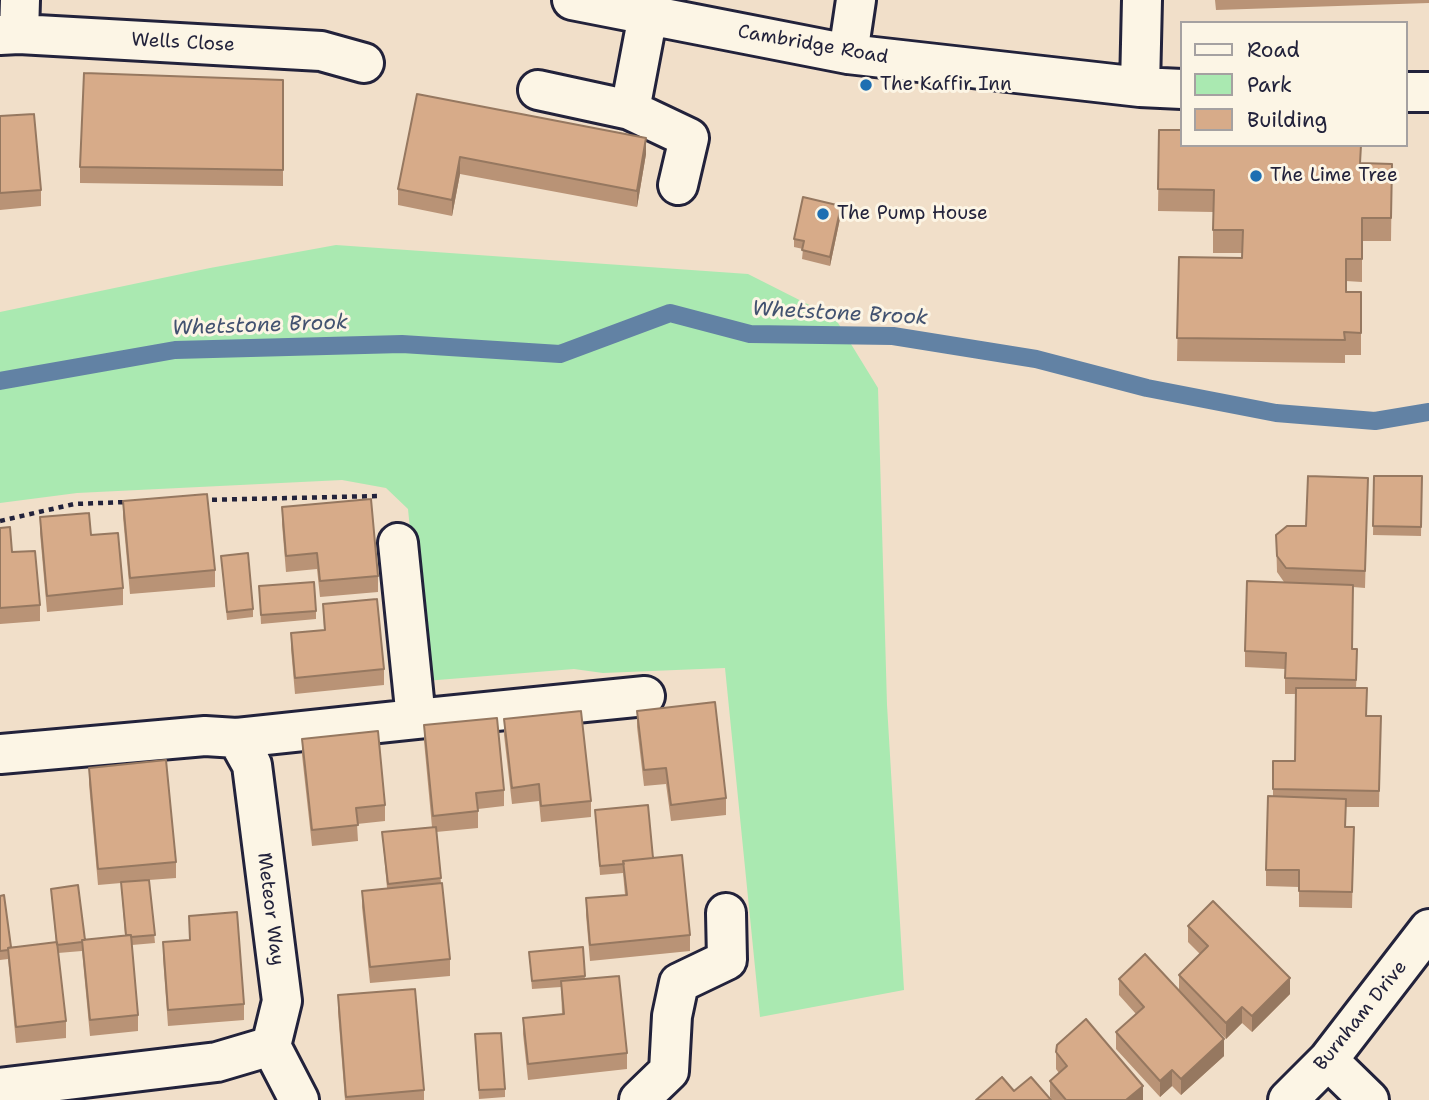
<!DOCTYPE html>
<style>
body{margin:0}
#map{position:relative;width:1429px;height:1100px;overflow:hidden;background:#f1dfc9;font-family:"Shantell Sans",sans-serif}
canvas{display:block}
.legend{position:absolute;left:1180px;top:21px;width:228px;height:126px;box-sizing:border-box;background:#fcf5e5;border:2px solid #a5a1a1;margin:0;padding:9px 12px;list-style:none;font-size:21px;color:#22223b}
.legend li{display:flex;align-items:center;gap:14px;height:35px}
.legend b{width:35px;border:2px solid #a5a1a1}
</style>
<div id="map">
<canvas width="1429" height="1100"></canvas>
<ul class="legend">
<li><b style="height:9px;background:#fcf5e5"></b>Road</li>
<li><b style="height:19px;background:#aae9b1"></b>Park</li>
<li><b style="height:19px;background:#d7ab89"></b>Building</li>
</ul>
</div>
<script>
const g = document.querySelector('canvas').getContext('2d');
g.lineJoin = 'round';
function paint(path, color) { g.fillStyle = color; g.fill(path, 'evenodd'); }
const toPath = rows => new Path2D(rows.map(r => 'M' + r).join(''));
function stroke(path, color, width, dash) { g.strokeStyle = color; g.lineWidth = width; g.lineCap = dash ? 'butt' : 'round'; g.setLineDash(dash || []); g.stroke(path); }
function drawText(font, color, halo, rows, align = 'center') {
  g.font = font + ' "Shantell Sans",sans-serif'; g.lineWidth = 6; g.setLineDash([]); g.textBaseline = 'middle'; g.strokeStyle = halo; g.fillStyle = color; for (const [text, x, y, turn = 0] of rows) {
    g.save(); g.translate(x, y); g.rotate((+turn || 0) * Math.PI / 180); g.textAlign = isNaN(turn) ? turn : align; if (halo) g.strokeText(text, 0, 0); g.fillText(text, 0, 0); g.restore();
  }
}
const green = toPath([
 [336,245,748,274,835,318,878,388,887,705,904,990,760,1017,725,668,603,673,574,669,425,681,408,509,386,488,342,480,77,493,0,503,0,312,210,268]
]);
const stream = toPath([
 [0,381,175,350,402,344,560,354,670,313,750,334,893,336,1036,359,1147,388,1276,413,1375,421,1429,412]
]);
const path = toPath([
 [202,500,379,496],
 [0,521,74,504,127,502]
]);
const minor = toPath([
 [572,0,848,54,1140,87,1182,89],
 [648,15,630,110,689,138,678,185],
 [19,34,20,0],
 [0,35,19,34,321,51,364,63],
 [848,54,856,0],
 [1140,87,1142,0],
 [538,90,630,110],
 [1406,92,1429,92],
 [416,719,645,696],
 [237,738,416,719,398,543],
 [0,754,205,736,237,738,252,765,282,1001,271,1046,217,1062,0,1088],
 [271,1046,299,1100],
 [1328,1060,1369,1100],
 [639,1100,669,1071,672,1016,679,983,727,960,726,913],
 [1288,1100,1328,1060,1429,929]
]);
const wall = toPath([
 [1215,0,1429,0,1429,3,1216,10],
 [283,80,283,186,80,183,80,167],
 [417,94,646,154,637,207,460,174,452,216,398,205,398,189],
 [0,116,41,190,41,206,0,210],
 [1159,130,1361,163,1392,164,1391,241,1362,241,1362,282,1346,281,1346,292,1361,292,1361,355,1345,355,1345,363,1177,361,1179,257,1242,258,1242,253,1213,253,1213,212,1158,211],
 [841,214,830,266,802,259,803,249,794,247,794,239],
 [1374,476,1422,476,1421,536,1373,535],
 [1368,478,1365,588,1353,587,1353,649,1357,666,1356,688,1366,716,1381,716,1379,807,1346,807,1346,827,1354,827,1352,908,1299,907,1299,887,1266,886,1266,870,1273,797,1273,761,1295,761,1296,694,1285,694,1285,669,1245,667,1245,651,1284,582,1277,572,1276,535,1306,526],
 [123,501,215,570,215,587,130,594,123,517],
 [282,507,378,576,378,592,320,597,317,569,286,572,282,524],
 [40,517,91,535,123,588,123,605,47,612,40,533],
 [0,528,40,605,40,621,0,624],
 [221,556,253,609,253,617,227,620],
 [259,586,316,611,316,619,261,624],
 [323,604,384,669,384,685,295,694,291,649,291,633,324,630],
 [637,711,726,798,726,815,671,821,666,784,644,786,637,727],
 [504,719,591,801,591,817,541,822,539,801,512,804,504,735],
 [424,725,504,790,504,806,478,809,478,828,436,832,441,883,450,959,450,976,370,983,362,907,362,891,387,888,382,832,432,827,424,741],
 [302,739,385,805,385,821,357,824,358,841,312,846,302,755],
 [89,768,176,862,176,878,149,880,155,943,132,945,138,1015,138,1031,90,1036,82,951,58,953,66,1021,66,1038,16,1043,8,959,0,960,0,896,11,947,56,943,51,889,85,940,125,935,121,883,98,885,89,784],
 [595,810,653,858,690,935,690,951,590,961,586,915,586,898,625,895,623,873,600,875],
 [189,916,244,1004,244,1020,168,1026,163,958,163,942,189,940],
 [1188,926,1290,994,1252,1032,1242,1023,1226,1039,1198,1011,1224,1056,1181,1095,1172,1086,1160,1097,1116,1049,1116,1032,1136,1014,1119,995,1119,979,1179,990,1179,975,1200,954,1188,942],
 [583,947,585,979,627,1053,627,1069,528,1080,523,1034,523,1018,562,1014,561,987,532,989,529,952],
 [338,995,424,1090,424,1100,345,1100,338,1012],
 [475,1034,505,1089,505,1097,479,1099],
 [1056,1052,1143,1100,1052,1100,1050,1097,1050,1081,1059,1073,1056,1069]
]);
const shadedWall = toPath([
 [646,138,646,154,637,207,637,191],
 [460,157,460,174,452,216,452,200],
 [841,206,841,214,830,266,830,257],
 [1290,978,1290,994,1252,1032,1252,1016],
 [1242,1007,1242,1023,1226,1039,1226,1023],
 [1224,1039,1224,1056,1181,1095,1181,1079],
 [1172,1070,1172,1086,1160,1097,1160,1081],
 [1143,1086,1143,1100,1126,1100]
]);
const building = toPath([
 [84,73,283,80,283,170,80,167,84,73],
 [417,94,646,138,637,191,460,157,452,200,398,189,417,94],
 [34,114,41,190,0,193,0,116,34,114],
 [1159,130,1182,130,1182,145,1361,145,1360,163,1392,164,1391,218,1362,218,1362,259,1346,259,1346,292,1361,292,1361,333,1344,332,1345,340,1177,338,1179,257,1242,258,1243,230,1213,230,1214,190,1158,189,1159,130],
 [803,197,841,206,830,257,802,250,804,241,794,239,803,197],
 [1308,476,1368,478,1365,571,1286,568,1277,556,1276,535,1287,526,1306,526,1308,476],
 [1374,476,1422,476,1421,527,1373,526,1374,476],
 [207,494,215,570,130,578,123,501,207,494],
 [371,499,378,576,320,581,317,553,286,556,282,507,371,499],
 [89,513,91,535,118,533,123,588,47,596,40,517,89,513],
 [10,527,12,552,35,551,40,605,0,608,0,528,10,527],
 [248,553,253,609,227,612,221,556,248,553],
 [1247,581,1353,585,1352,649,1357,649,1356,680,1285,678,1286,653,1245,651,1247,581],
 [314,582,316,611,261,615,259,586,314,582],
 [377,599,384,669,295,678,291,633,325,630,323,604,377,599],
 [1296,688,1367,688,1366,716,1381,716,1379,791,1273,789,1273,761,1295,761,1296,688],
 [715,702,726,798,671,805,666,768,644,770,637,711,715,702],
 [581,711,591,801,541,806,539,784,512,788,504,719,581,711],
 [497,718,504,790,476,793,478,811,433,816,424,725,497,718],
 [378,731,385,805,356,808,358,825,312,830,302,739,378,731],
 [166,760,176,862,98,869,89,768,166,760],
 [1268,796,1346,799,1345,827,1354,827,1352,892,1299,891,1299,870,1266,870,1268,796],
 [648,805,653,858,623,861,624,864,600,866,595,810,648,805],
 [436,827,441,878,388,884,382,832,436,827],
 [682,855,690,935,590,945,586,898,627,895,623,861,682,855],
 [149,880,155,935,131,937,131,935,126,935,121,882,149,880],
 [442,883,450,959,370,967,362,891,442,883],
 [78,885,85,940,82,940,82,942,57,945,51,889,78,885],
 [4,895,11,947,8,948,8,950,0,951,0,896,4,895],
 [1213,901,1290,978,1252,1016,1242,1007,1226,1023,1179,975,1208,946,1188,926,1213,901],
 [237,912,244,1004,168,1010,163,942,190,940,189,916,237,912],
 [131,935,138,1015,90,1020,82,940,131,935],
 [57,942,66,1021,16,1027,8,948,57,942],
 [583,947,585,976,532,981,529,952,583,947],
 [1145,954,1224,1039,1181,1079,1172,1070,1160,1081,1116,1032,1144,1007,1119,979,1145,954],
 [619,976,627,1053,528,1064,523,1018,564,1014,561,981,619,976],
 [415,989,424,1090,346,1097,338,995,415,989],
 [1086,1019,1143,1086,1126,1100,1066,1100,1050,1081,1067,1066,1056,1052,1057,1045,1086,1019],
 [501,1033,505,1089,479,1090,475,1034,501,1033],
 [1002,1077,1014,1091,1031,1077,1051,1100,976,1100,1002,1077]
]);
const markers = [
 [866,85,7,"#1f6fb2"],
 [1256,176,7,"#1f6fb2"],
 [823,214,7,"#1f6fb2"]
];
const streetNames = [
 ["Wells Close",183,43,3],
 ["Cambridge Road",813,45,10],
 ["Meteor Way",270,909,83],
 ["Burnham Drive",1361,1016,-51]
];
const poiNames = [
 ["The Kaffir Inn",880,85],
 ["The Lime Tree",1270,176],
 ["The Pump House",837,214]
];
const waterNames = [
 ["Whetstone Brook",840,314,3],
 ["Whetstone Brook",260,326,-2]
];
paint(green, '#aae9b1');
stroke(stream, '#6282a4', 18);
stroke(minor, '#22223b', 44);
stroke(path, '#22223b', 4.5, [5, 5]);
stroke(minor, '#fcf5e5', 38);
paint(wall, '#b99376');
paint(shadedWall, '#967860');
paint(building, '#d7ab89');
stroke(building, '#967860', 2);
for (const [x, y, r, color] of markers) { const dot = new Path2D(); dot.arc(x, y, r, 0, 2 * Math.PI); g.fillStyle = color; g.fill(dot); stroke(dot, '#fcf5e5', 2.5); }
drawText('19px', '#22223b', '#fcf5e5', streetNames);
drawText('19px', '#22223b', '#fcf5e5', poiNames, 'left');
drawText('italic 21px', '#425270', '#fcf5e5', waterNames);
</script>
